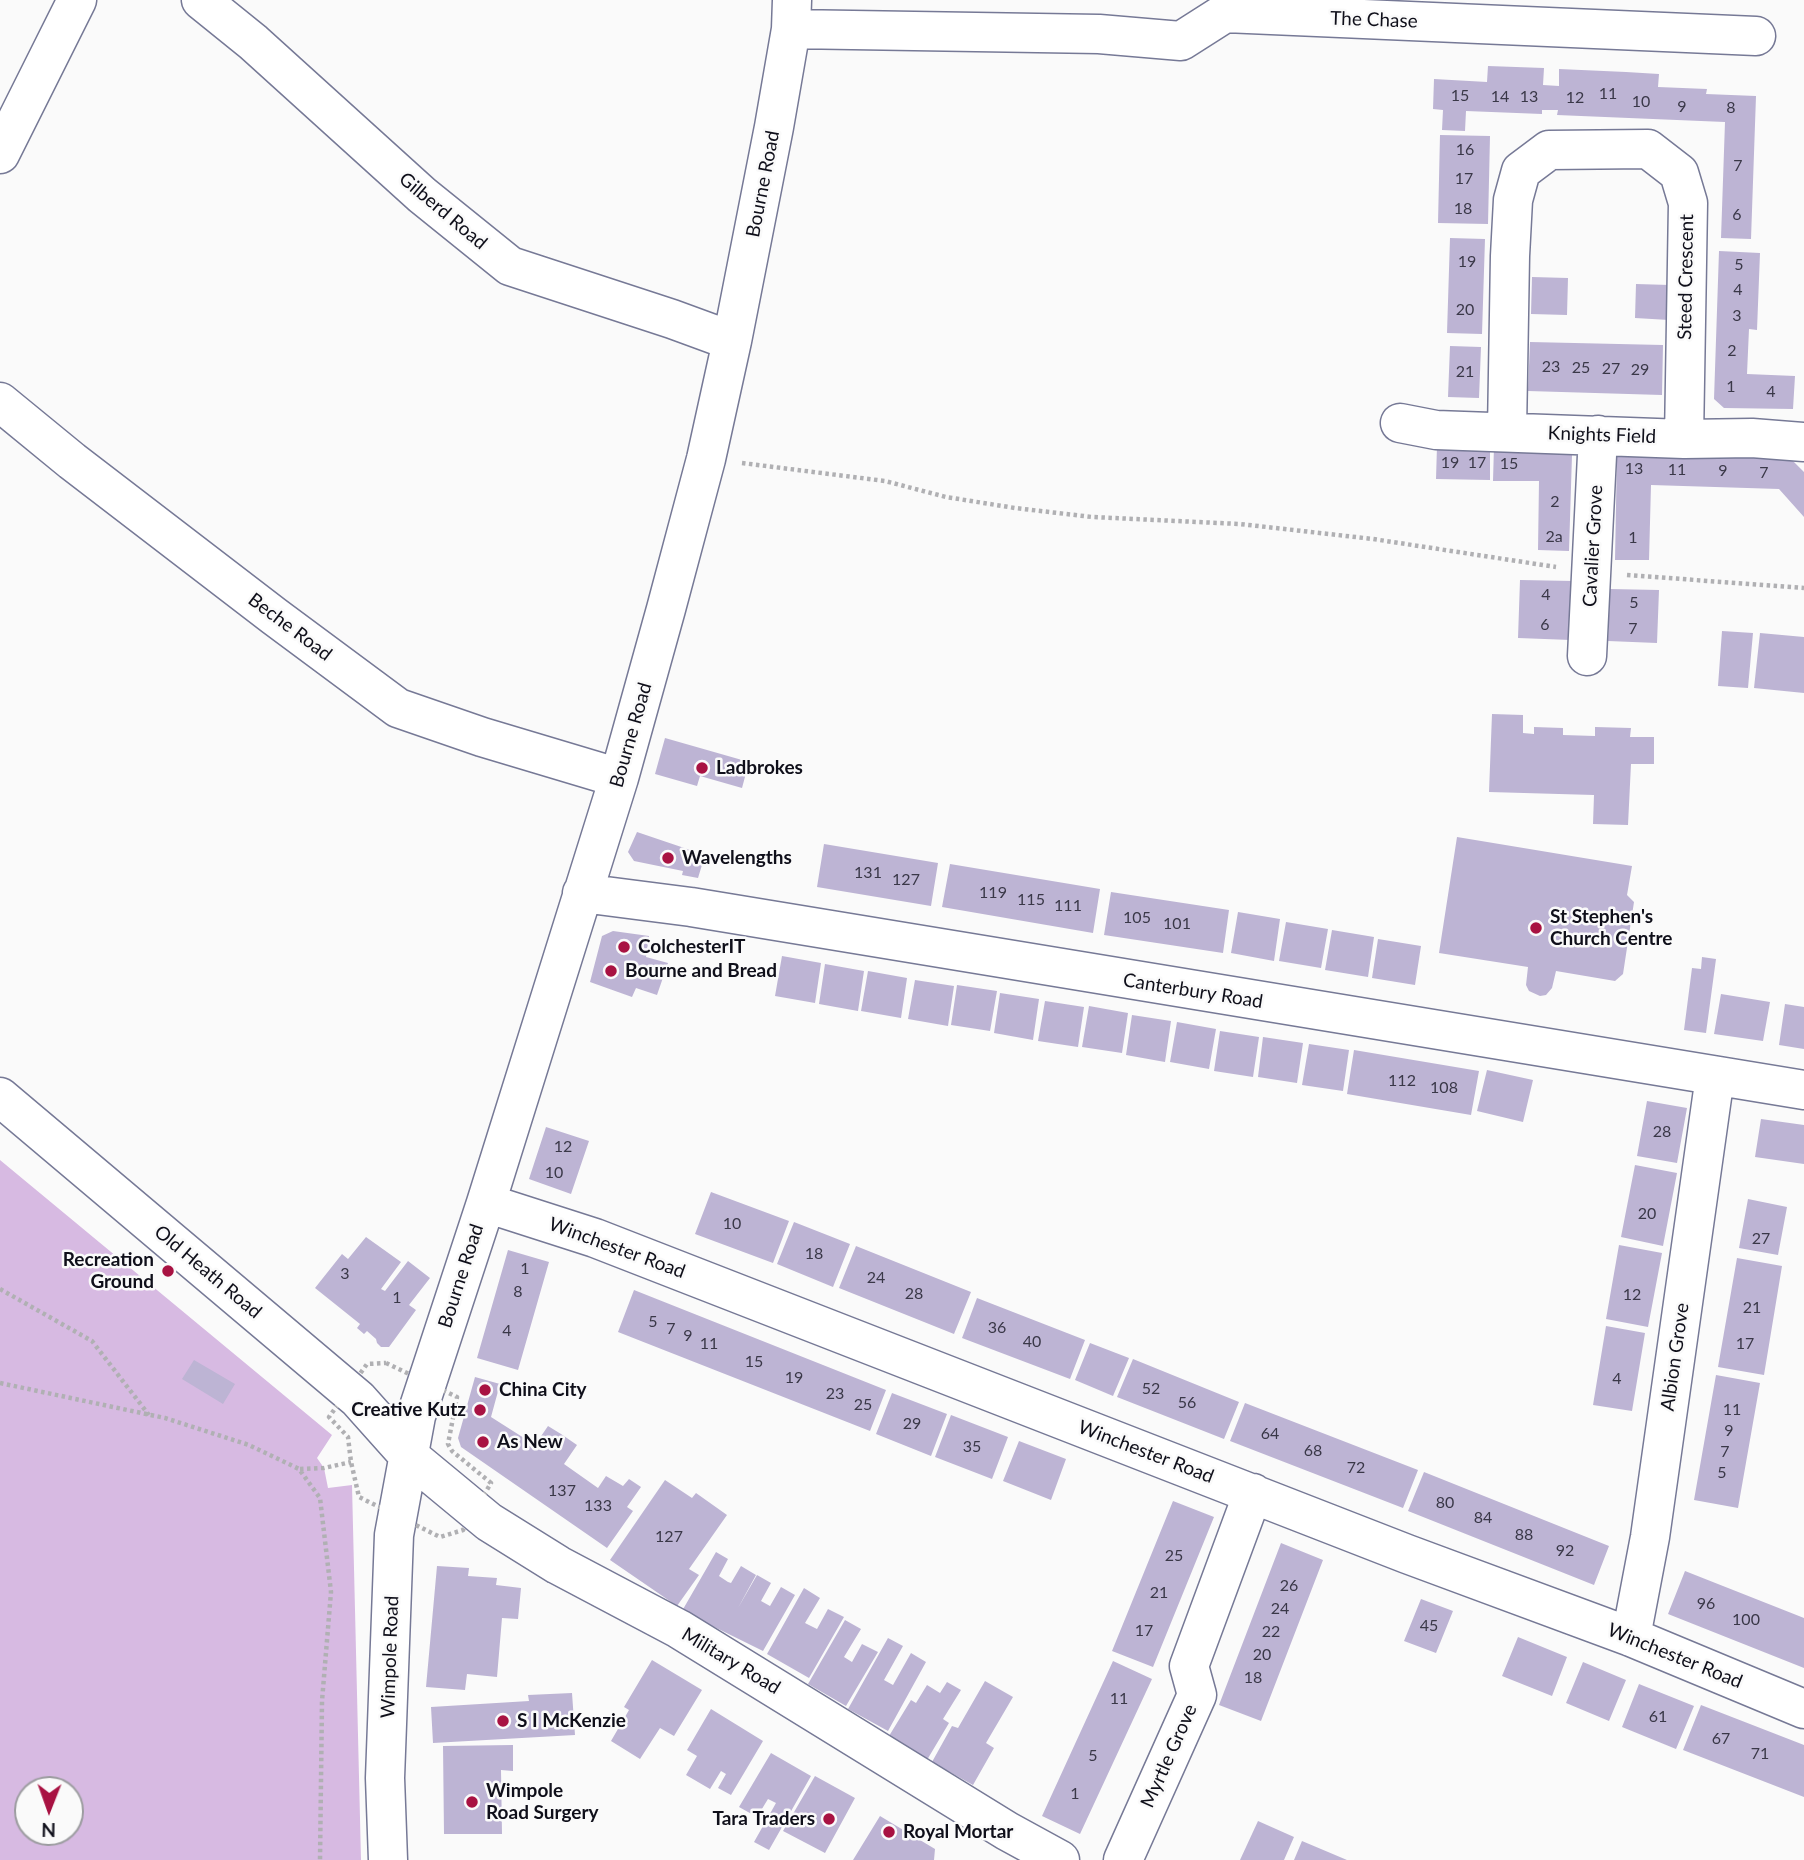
<!DOCTYPE html>
<style>
body{margin:0}
#map{position:relative;width:1804px;height:1860px;overflow:hidden;background:#fafafa;font-family:Lato,sans-serif}
canvas{display:block}
.north{position:absolute;left:14px;top:1776px;width:70px;height:70px;box-sizing:border-box;background:#fafafa;border:2px solid #9c9ca0;border-radius:50%;rotate:181deg;font-size:19px;font-weight:700;line-height:28px;text-align:center;color:#0f0f1a}
.north::after{content:'';display:block;margin:auto;width:24px;height:32px;background:#a81242;clip-path:polygon(50% 0,100% 100%,50% 72%,0 100%)}
</style>
<div id="map">
<canvas width="1804" height="1860"></canvas>
<div class="north">N</div>
</div>
<script>
const g = document.querySelector('canvas').getContext('2d');
g.lineJoin = 'round';
function paint(path, color) { g.fillStyle = color; g.fill(path, 'evenodd'); }
const toPath = rows => new Path2D(rows.map(r => 'M' + r).join(''));
function stroke(path, color, width, dash) { g.strokeStyle = color; g.lineWidth = width; g.lineCap = dash ? 'butt' : 'round'; g.setLineDash(dash || []); g.stroke(path); }
function drawText(font, color, halo, rows, align = 'center') {
  g.font = font + ' Lato,sans-serif'; g.lineWidth = 5; g.setLineDash([]); g.textBaseline = 'middle'; g.strokeStyle = halo; g.fillStyle = color; for (const [text, x, y, turn = 0] of rows) {
    g.save(); g.translate(x, y); g.rotate((+turn || 0) * Math.PI / 180); g.textAlign = isNaN(turn) ? turn : align; if (halo) g.strokeText(text, 0, 0); g.fillText(text, 0, 0); g.restore();
  }
}
const green = toPath([
 [0,1160,332,1435,317,1458,324,1468,328,1488,352,1485,361,1860,0,1860],
 [28,1790,70,1790,70,1832,28,1832]
]);
const building = toPath([
 [1488,66,1544,68,1543,85,1559,86,1559,69,1626,72,1659,74,1658,87,1707,89,1706,94,1756,96,1751,239,1721,238,1725,122,1557,115,1558,110,1542,110,1542,114,1466,111,1465,131,1442,130,1443,110,1433,109,1434,79,1487,82],
 [1440,135,1490,136,1488,224,1438,223],
 [1450,238,1485,239,1482,334,1447,333],
 [1719,251,1760,253,1757,330,1749,329,1747,374,1795,376,1793,409,1724,408,1714,399],
 [1532,277,1568,278,1567,315,1531,314],
 [1636,284,1670,285,1669,320,1635,318],
 [1530,342,1663,345,1662,395,1528,391],
 [1450,346,1481,347,1479,398,1448,397],
 [1437,446,1490,446,1490,480,1436,479],
 [1494,446,1564,448,1572,455,1569,551,1538,550,1539,481,1493,481],
 [1617,452,1743,455,1791,459,1804,472,1804,517,1779,489,1651,485,1649,560,1615,560],
 [1520,580,1573,581,1571,640,1518,638],
 [1610,589,1659,590,1657,643,1608,641],
 [1722,631,1753,633,1748,688,1718,686],
 [1760,633,1804,637,1804,693,1754,688],
 [1492,714,1523,715,1523,733,1534,734,1534,727,1563,728,1563,735,1595,736,1595,727,1631,728,1630,737,1654,737,1654,764,1631,764,1628,825,1593,824,1594,795,1489,792],
 [665,738,749,762,742,788,700,776,697,786,655,774],
 [637,832,705,855,698,878,682,875,683,871,634,861,628,852],
 [1457,837,1632,866,1627,895,1634,902,1623,974,1615,981,1556,971,1552,988,1546,995,1540,996,1529,991,1526,985,1528,967,1439,953],
 [824,844,938,863,931,906,817,887],
 [950,864,1100,889,1093,933,942,907],
 [1111,892,1229,910,1223,953,1104,935],
 [1238,912,1280,919,1274,961,1231,953],
 [1286,922,1328,929,1321,968,1279,961],
 [1332,930,1374,937,1368,977,1325,970],
 [613,931,649,936,646,957,668,963,657,995,636,988,632,997,590,982,602,936],
 [1378,939,1421,946,1415,985,1372,978],
 [782,956,821,963,815,1003,775,996],
 [1702,957,1716,959,1706,1033,1684,1030,1692,968,1701,969],
 [825,964,864,971,858,1011,819,1004],
 [868,971,907,978,901,1018,861,1011],
 [915,980,954,986,948,1026,908,1019],
 [957,985,997,991,990,1031,951,1025],
 [1000,993,1039,999,1033,1040,994,1033],
 [1721,994,1770,1002,1763,1041,1714,1034],
 [1045,1001,1084,1007,1078,1047,1038,1041],
 [1785,1004,1804,1007,1804,1049,1779,1045],
 [1089,1006,1128,1013,1122,1053,1082,1047],
 [1132,1015,1171,1021,1165,1062,1126,1055],
 [1177,1022,1216,1029,1209,1069,1170,1062],
 [1220,1031,1259,1037,1253,1077,1214,1071],
 [1263,1037,1303,1043,1297,1083,1258,1077],
 [1309,1044,1349,1050,1343,1091,1302,1085],
 [1354,1050,1479,1071,1471,1115,1347,1094],
 [1487,1070,1533,1080,1523,1122,1477,1111],
 [1647,1101,1687,1108,1677,1163,1637,1156],
 [1761,1119,1804,1125,1804,1164,1755,1157],
 [546,1127,589,1141,571,1194,529,1179],
 [1635,1165,1677,1173,1663,1246,1621,1237],
 [711,1192,789,1221,773,1263,695,1234],
 [1748,1199,1787,1207,1778,1255,1739,1248],
 [794,1222,850,1244,833,1287,777,1264],
 [366,1237,401,1262,381,1289,385,1291,408,1261,430,1278,409,1305,416,1310,389,1347,381,1347,377,1343,376,1339,367,1331,364,1334,357,1328,360,1324,315,1288,342,1254,348,1259],
 [1619,1245,1662,1253,1648,1327,1606,1319],
 [856,1246,971,1292,954,1334,839,1288],
 [508,1250,549,1262,518,1370,477,1358],
 [1737,1258,1782,1266,1764,1375,1718,1367],
 [634,1290,886,1390,870,1431,618,1332],
 [977,1298,1085,1340,1070,1379,962,1338],
 [1606,1326,1645,1333,1632,1411,1593,1405],
 [1090,1343,1129,1358,1113,1396,1075,1380],
 [1133,1359,1239,1402,1224,1439,1117,1397],
 [194,1360,235,1384,223,1404,182,1379],
 [1716,1375,1760,1383,1738,1508,1694,1500],
 [475,1377,500,1384,491,1417,535,1445,548,1426,561,1434,577,1445,564,1464,598,1488,606,1476,623,1486,629,1479,641,1487,627,1507,633,1511,607,1548,461,1447,458,1438],
 [892,1393,947,1414,931,1456,876,1434],
 [1245,1403,1418,1470,1403,1508,1230,1441],
 [951,1415,1008,1437,992,1479,935,1457],
 [1019,1441,1066,1459,1051,1500,1003,1481],
 [1424,1472,1609,1546,1594,1585,1408,1511],
 [665,1480,692,1498,696,1493,727,1515,689,1569,699,1575,677,1606,610,1560],
 [1173,1501,1214,1517,1153,1667,1112,1651],
 [1281,1543,1323,1560,1261,1721,1219,1705],
 [716,1552,728,1559,719,1576,728,1582,731,1583,741,1566,756,1575,738,1608,757,1575,771,1583,761,1601,770,1606,781,1587,795,1595,763,1651,682,1611],
 [437,1566,469,1568,468,1576,497,1578,496,1585,521,1588,518,1619,502,1618,497,1677,467,1674,465,1690,426,1687],
 [1685,1571,1804,1618,1804,1668,1668,1614],
 [804,1588,820,1598,805,1623,817,1629,828,1609,844,1617,809,1678,767,1654],
 [1421,1599,1453,1611,1436,1653,1404,1641],
 [845,1620,861,1629,844,1657,852,1662,862,1644,878,1652,846,1706,808,1684],
 [1518,1637,1567,1657,1552,1696,1502,1676],
 [888,1638,903,1646,884,1680,893,1685,911,1653,926,1662,888,1731,848,1709],
 [652,1660,702,1690,674,1736,660,1728,640,1759,611,1741,629,1710,624,1707],
 [1113,1661,1152,1679,1080,1834,1042,1816],
 [1583,1662,1626,1680,1609,1721,1566,1703],
 [985,1681,1013,1697,986,1743,994,1748,973,1785,932,1762,952,1726,958,1728],
 [947,1682,961,1690,943,1719,949,1723,927,1760,889,1736,911,1700,916,1703,927,1685,940,1693],
 [1639,1684,1694,1706,1676,1749,1622,1727],
 [572,1693,575,1735,433,1743,431,1707,529,1701,528,1695],
 [1701,1705,1804,1745,1804,1797,1683,1750],
 [711,1709,763,1741,731,1795,718,1788,726,1774,721,1771,710,1789,686,1775,697,1756,687,1750],
 [513,1745,513,1771,501,1770,502,1834,444,1834,443,1746],
 [771,1753,811,1776,769,1850,754,1842,776,1803,768,1799,757,1817,739,1807],
 [815,1776,855,1798,825,1853,783,1831],
 [880,1816,935,1849,934,1860,853,1860],
 [1258,1821,1294,1837,1284,1860,1240,1860],
 [1302,1841,1347,1860,1294,1860]
]);
const path = toPath([
 [742,463,885,481,946,497,1015,508,1092,517,1240,524,1373,539,1556,567],
 [1627,575,1804,588],
 [0,1289,92,1341,149,1415],
 [386,1363,457,1397,448,1444,452,1451,491,1483,463,1530,440,1537,359,1497,351,1462,348,1437,329,1417,367,1364,386,1363],
 [0,1383,165,1418,249,1445,299,1469,320,1498,331,1592,322,1701,320,1860],
 [300,1469,324,1468,351,1462]
]);
const minor = toPath([
 [201,0,253,42,422,195,510,266,672,319,732,341],
 [791,29,1099,34,1181,41,1225,13,1756,36],
 [0,154,77,0],
 [0,402,72,461,274,616,398,708,482,737,619,778],
 [1400,423,1436,430,1684,439,1752,438,1804,442],
 [1507,431,1510,256,1513,200,1521,171,1549,150,1648,149,1679,173,1688,203,1684,439],
 [1587,656,1598,435],
 [582,893,691,907,1804,1090],
 [0,1097,358,1399,408,1455,489,1522,558,1565,679,1629,1007,1831,1060,1860],
 [486,1203,595,1238,1407,1554,1631,1637,1804,1709],
 [1631,1637,1650,1537,1715,1076],
 [388,1860,385,1778,394,1535,416,1416,486,1203,619,778,666,609,706,459,732,341,774,127,791,29,792,0],
 [1123,1860,1197,1695,1189,1666,1253,1493]
]);
const markers = [
 [702,768,7,"#a81242"],
 [668,858,7,"#a81242"],
 [1536,928,7,"#a81242"],
 [624,947,7,"#a81242"],
 [611,971,7,"#a81242"],
 [168,1271,7,"#a81242"],
 [485,1390,7,"#a81242"],
 [480,1410,7,"#a81242"],
 [483,1442,7,"#a81242"],
 [503,1721,7,"#a81242"],
 [472,1802,7,"#a81242"],
 [829,1819,7,"#a81242"],
 [889,1832,7,"#a81242"]
];
const numberNames = [
 ["11",1608,94],
 ["15",1460,96],
 ["14",1500,97],
 ["13",1529,97],
 ["12",1575,98],
 ["10",1641,102],
 ["9",1682,107],
 ["8",1731,108],
 ["16",1465,150],
 ["7",1738,166],
 ["17",1464,179],
 ["18",1463,209],
 ["6",1737,215],
 ["19",1467,262],
 ["5",1739,265],
 ["4",1738,290],
 ["20",1465,310],
 ["3",1737,316],
 ["2",1732,351],
 ["23",1551,367],
 ["25",1581,368],
 ["27",1611,369],
 ["29",1640,370],
 ["21",1465,372],
 ["1",1731,387],
 ["4",1771,392],
 ["19",1450,463],
 ["17",1477,463],
 ["15",1509,464],
 ["13",1634,469],
 ["11",1677,470],
 ["9",1723,471],
 ["7",1764,473],
 ["2",1555,502],
 ["2a",1554,537],
 ["1",1633,538],
 ["4",1546,595],
 ["5",1634,603],
 ["6",1545,625],
 ["7",1633,629],
 ["131",868,873],
 ["127",906,880],
 ["119",993,893],
 ["115",1031,900],
 ["111",1068,906],
 ["105",1137,918],
 ["101",1177,924],
 ["112",1402,1081],
 ["108",1444,1088],
 ["28",1662,1132],
 ["12",563,1147],
 ["10",554,1173],
 ["20",1647,1214],
 ["10",732,1224],
 ["27",1761,1239],
 ["18",814,1254],
 ["1",525,1269],
 ["3",345,1274],
 ["24",876,1278],
 ["8",518,1292],
 ["28",914,1294],
 ["12",1632,1295],
 ["1",397,1298],
 ["21",1752,1308],
 ["5",653,1322],
 ["36",997,1328],
 ["7",671,1329],
 ["4",507,1331],
 ["9",688,1336],
 ["40",1032,1342],
 ["11",709,1344],
 ["17",1745,1344],
 ["15",754,1362],
 ["19",794,1378],
 ["4",1617,1379],
 ["52",1151,1389],
 ["23",835,1394],
 ["56",1187,1403],
 ["25",863,1405],
 ["11",1732,1410],
 ["29",912,1424],
 ["9",1729,1431],
 ["64",1270,1434],
 ["35",972,1447],
 ["68",1313,1451],
 ["7",1725,1452],
 ["72",1356,1468],
 ["5",1722,1473],
 ["137",562,1491],
 ["80",1445,1503],
 ["133",598,1506],
 ["84",1483,1518],
 ["88",1524,1535],
 ["127",669,1537],
 ["92",1565,1551],
 ["25",1174,1556],
 ["26",1289,1586],
 ["21",1159,1593],
 ["96",1706,1604],
 ["24",1280,1609],
 ["100",1746,1620],
 ["45",1429,1626],
 ["17",1144,1631],
 ["22",1271,1632],
 ["20",1262,1655],
 ["18",1253,1678],
 ["11",1119,1699],
 ["61",1658,1717],
 ["67",1721,1739],
 ["71",1760,1754],
 ["5",1093,1756],
 ["1",1075,1794]
];
const streetNames = [
 ["The Chase",1374,20,2],
 ["Bourne Road",763,184,-79],
 ["Gilberd Road",443,211,40],
 ["Steed Crescent",1686,277,-89],
 ["Knights Field",1602,435,2],
 ["Cavalier Grove",1593,546,-87],
 ["Beche Road",290,627,37],
 ["Bourne Road",631,735,-74],
 ["Canterbury Road",1193,991,9],
 ["Winchester Road",617,1248,20],
 ["Old Heath Road",208,1272,40],
 ["Bourne Road",461,1276,-72],
 ["Albion Grove",1675,1357,-82],
 ["Winchester Road",1146,1452,21],
 ["Winchester Road",1675,1656,22],
 ["Wimpole Road",390,1657,-88],
 ["Military Road",731,1661,31],
 ["Myrtle Grove",1169,1756,-66]
];
const poiNames = [
 ["Ladbrokes",716,768],
 ["Wavelengths",682,858],
 ["St Stephen's",1550,917],
 ["Church Centre",1550,939],
 ["ColchesterIT",638,947],
 ["Bourne and Bread",625,971],
 ["Recreation",154,1260,"right"],
 ["Ground",154,1282,"right"],
 ["China City",499,1390],
 ["Creative Kutz",466,1410,"right"],
 ["As New",497,1442],
 ["S I McKenzie",517,1721],
 ["Wimpole",486,1791],
 ["Road Surgery",486,1813],
 ["Tara Traders",815,1819,"right"],
 ["Royal Mortar",903,1832]
];
paint(green, '#d7bae2');
paint(building, '#bdb4d4');
stroke(minor, '#767996', 41);
stroke(path, '#b0b0b3', 4.5, [3.5, 3.5]);
stroke(minor, '#fff', 38);
for (const [x, y, r, color] of markers) { const dot = new Path2D(); dot.arc(x, y, r, 0, 2 * Math.PI); g.fillStyle = color; g.fill(dot); stroke(dot, '#fafafa', 2.5); }
drawText('16px', '#3a3848', null, numberNames);
drawText('19px', '#0f0f1a', '#fafafa', streetNames);
drawText('bold 19px', '#0f0f1a', '#fafafa', poiNames, 'left');
</script>
